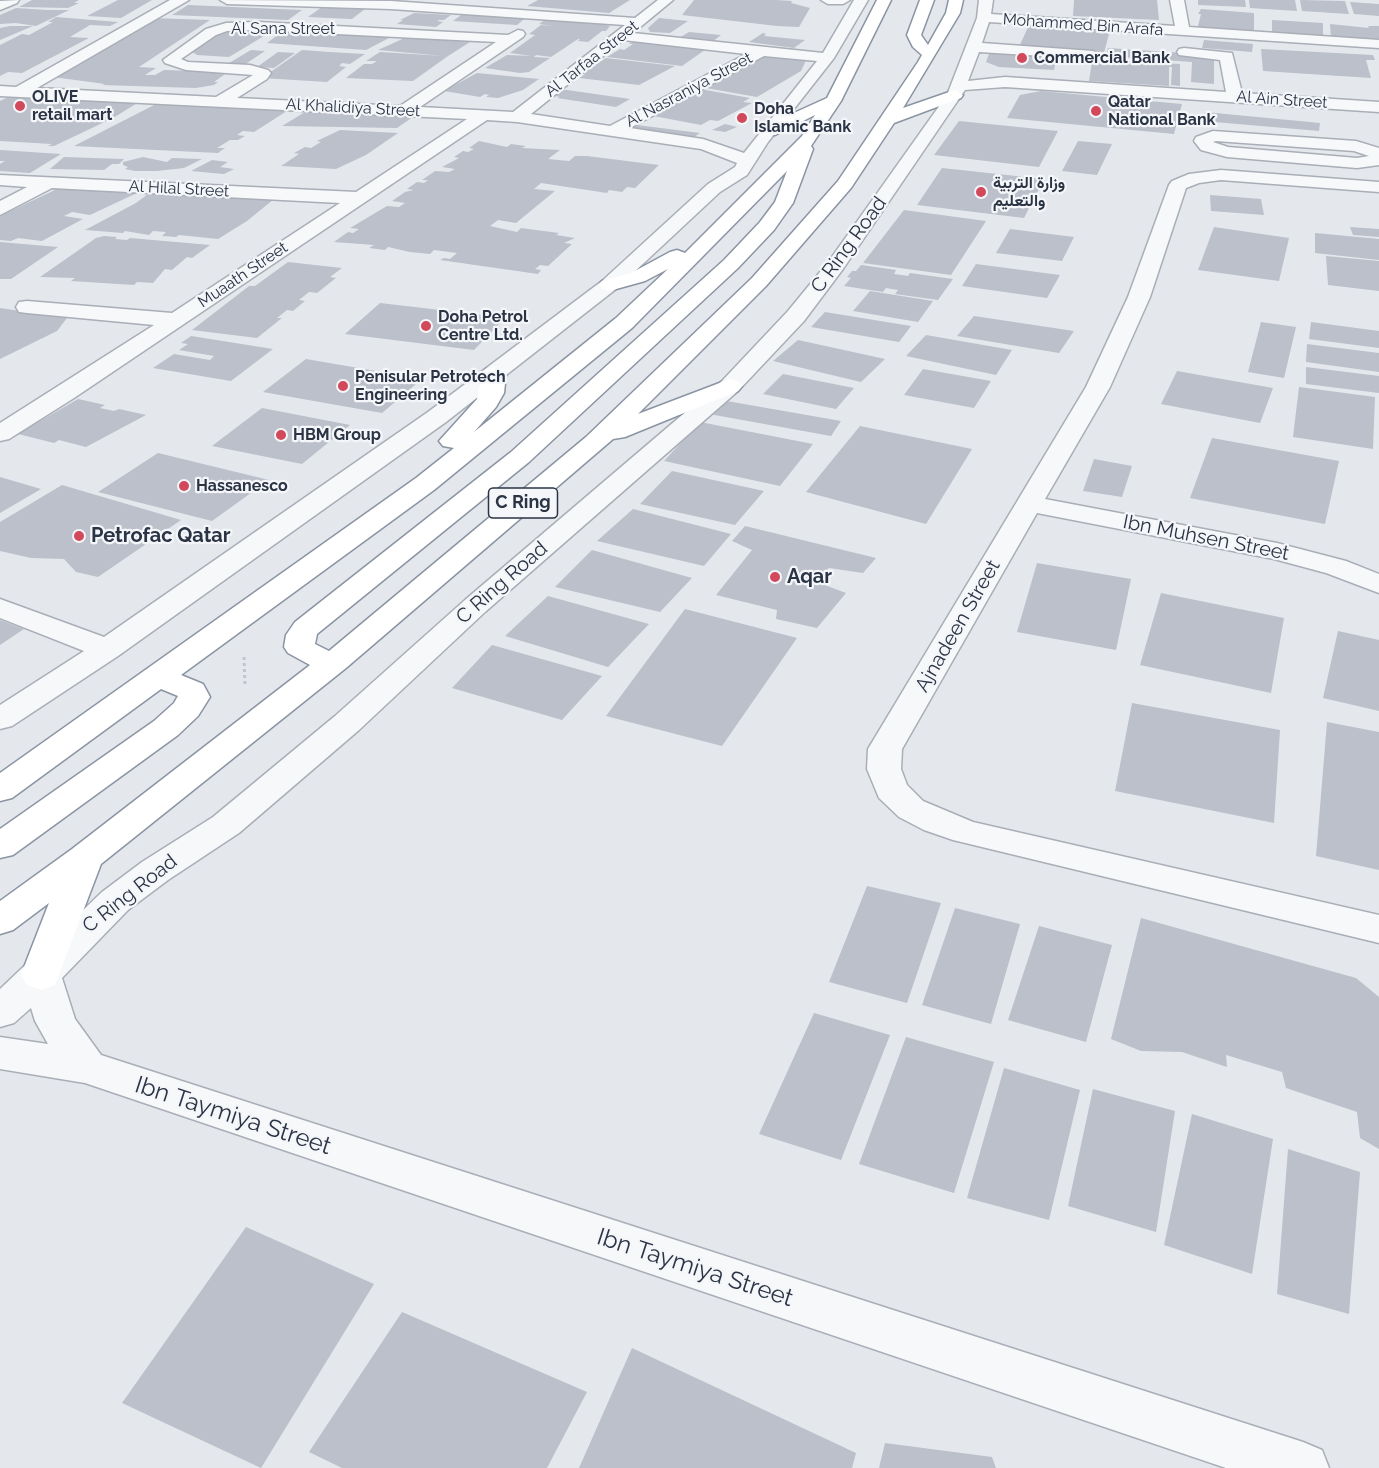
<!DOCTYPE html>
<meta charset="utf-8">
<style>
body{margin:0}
canvas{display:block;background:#e4e7ec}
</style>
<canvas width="1379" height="1468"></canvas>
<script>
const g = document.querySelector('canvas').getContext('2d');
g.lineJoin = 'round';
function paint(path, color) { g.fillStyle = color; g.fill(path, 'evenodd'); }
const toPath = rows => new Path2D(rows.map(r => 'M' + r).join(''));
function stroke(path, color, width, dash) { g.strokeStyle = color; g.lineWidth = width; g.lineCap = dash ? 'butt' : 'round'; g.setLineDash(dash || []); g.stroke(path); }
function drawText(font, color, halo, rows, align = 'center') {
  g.font = font + ' Raleway,Vazirmatn,sans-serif'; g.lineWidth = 4.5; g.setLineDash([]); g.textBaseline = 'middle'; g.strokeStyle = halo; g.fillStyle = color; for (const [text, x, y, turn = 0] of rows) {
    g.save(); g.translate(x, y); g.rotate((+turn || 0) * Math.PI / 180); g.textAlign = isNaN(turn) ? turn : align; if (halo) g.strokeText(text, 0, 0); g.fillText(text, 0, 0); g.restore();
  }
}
const building = toPath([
 [32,0,79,0,74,3,79,3,68,8,19,7],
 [118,0,152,0,121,18,87,16],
 [538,0,630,0,609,13,527,6],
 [694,0,776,0,792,1,791,3,810,8,799,27,777,26,682,15],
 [1074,0,1157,0,1159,20,1073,16],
 [1198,0,1245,0,1246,7,1198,5],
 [1249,0,1295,0,1297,11,1250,8],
 [1300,0,1345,1,1349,14,1302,11],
 [1350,2,1379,4,1379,16,1354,14],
 [188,5,302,10,288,20,172,15],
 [322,7,365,9,352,19,308,17],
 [16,8,47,10,69,10,36,26,16,23,0,24,0,15],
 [1201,9,1254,13,1254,30,1242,30,1242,32,1200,28,1198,26,1201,14,1198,14],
 [414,13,451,15,444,20,439,20,437,21,443,22,436,27,397,24,403,20,400,20],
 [464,13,528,16,517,25,453,21],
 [56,17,118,22,110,26,90,25,70,37,89,38,22,73,8,72,0,76,0,45,22,34,29,35,53,22,48,22],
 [151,18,210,20,139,67,156,68,145,75,155,75,164,70,228,72,214,82,218,82,214,85,196,88,102,85,105,84,53,77],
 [548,18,602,23,610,26,606,31,602,31,588,42,578,41,580,39,578,39,551,57,536,55,534,57,550,58,529,72,520,73,485,68,507,55,532,56,510,53,535,35,529,34,541,25,553,26,539,24],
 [659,18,688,21,670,33,650,32,648,28],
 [1272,20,1323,23,1323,37,1272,34],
 [1330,24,1369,28,1368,26,1379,26,1379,41,1331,38],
 [1029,25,1110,30,1104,53,1019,47],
 [10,26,33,26,0,40,0,28],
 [286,29,401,34,396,38,389,38,366,50,267,43],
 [222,30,269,33,229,57,197,55,188,49],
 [689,32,721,35,712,42,679,38],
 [763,33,766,34,764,36,805,40,794,48,749,42],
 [411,35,478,37,448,56,413,81,346,78,364,64,372,64,377,61,366,61,380,52,444,56,378,50],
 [635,40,709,47,682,66,607,57,620,49,624,50,633,44,629,44],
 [1204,40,1253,44,1252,52,1202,48],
 [1108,48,1214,55,1214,84,1191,82,1192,62,1106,56],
 [1261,49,1373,55,1375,60,1366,60,1371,78,1263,71],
 [251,50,265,51,244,65,229,63],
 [302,50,329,52,365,54,350,64,342,63,339,66,346,67,327,82,262,78],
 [990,51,1057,55,1054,70,999,67,986,62],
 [278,52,295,53,274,68,257,67],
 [770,52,808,56,801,71,757,97,700,87],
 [606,58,675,66,639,85,579,78,585,74,581,74],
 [1096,59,1180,64,1180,86,1171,85,1172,67,1169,67,1169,86,1089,81,1092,62,1096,62],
 [477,73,539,79,523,90,498,98,486,97,489,95,485,94,480,97,444,91],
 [560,89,630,99,616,107,557,98,560,97,551,95],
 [700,89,750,98,743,102,752,103,718,121,710,120,701,125,648,115],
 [1041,91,1182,104,1174,134,1007,118,1020,95],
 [10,96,139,102,113,118,54,146,48,146,52,144,0,141,0,101],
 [158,103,287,111,254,132,243,131,237,135,245,136,238,140,230,140,217,148,225,148,218,153,74,146],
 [310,109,405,112,413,117,397,128,282,126],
 [1205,112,1320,123,1319,131,1203,121],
 [959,121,1058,131,1039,167,934,155],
 [725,124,737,127,725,132,712,130],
 [637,125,700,133,694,137,631,128],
 [340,130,398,133,366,155,336,169,281,166,299,154,294,153,305,147,311,148,321,142,317,141],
 [479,141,507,147,511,144,526,146,522,148,560,150,548,159,569,161,575,156,587,156,659,165,635,188,627,187,622,192,609,190,607,193,541,183,534,189,555,191,516,223,498,220,490,226,517,232,521,228,559,233,556,235,575,238,564,243,572,244,548,266,540,265,535,269,541,270,538,274,440,260,444,258,450,259,457,253,434,250,430,254,410,252,388,247,385,250,369,248,374,245,334,242,348,232,353,233,359,229,350,228,387,206,399,207,405,203,392,201,405,192,414,190,407,189,417,182,424,183,428,180,422,180,435,171,449,172,455,169,442,167,459,158,454,157,463,151,468,152,474,149,469,148],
 [1078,141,1112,144,1097,175,1062,171],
 [0,150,61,154,30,173,0,171,0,164,5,161,0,161],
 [64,157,124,159,119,164,112,164,104,170,50,169],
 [143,157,167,162,172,158,202,159,184,168,157,171,135,171,125,169,128,167,123,165,123,162],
 [212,160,228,162,220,167,234,169,224,174,191,171],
 [942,168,1044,179,1024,218,917,205],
 [156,188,279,195,247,221,218,239,179,235,176,237,162,236,166,232,153,231,149,235,125,231,123,233,85,230,136,203],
 [57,189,72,189,139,192,90,215,72,212,64,216,83,219,42,241,18,238,11,241,0,240,0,216],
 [1210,195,1261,199,1264,215,1211,211],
 [904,210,986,221,951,275,863,263],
 [1214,227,1289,238,1279,281,1198,270],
 [1350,227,1379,229,1379,237,1353,235],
 [1010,229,1074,237,1062,261,996,253],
 [1315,233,1379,239,1379,260,1315,253],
 [104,236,117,237,115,239,127,240,130,238,210,245,192,258,187,257,172,270,165,269,153,283,137,282,134,285,71,281,75,278,40,277,96,238],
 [0,242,58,247,11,279,0,279],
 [1326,256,1379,261,1379,291,1328,285],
 [288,262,342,268,330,277,336,278,317,293,309,292,299,300,305,301,293,311,287,310,277,318,282,318,257,338,192,330,249,286,255,286],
 [976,264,1060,275,1047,298,962,286],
 [861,265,896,270,894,274,908,276,910,273,953,279,938,300,895,294,898,290,886,288,883,292,844,286,851,278,847,277,852,271,856,271],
 [870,291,933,301,918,322,853,311],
 [380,303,449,311,505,318,474,350,345,334],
 [0,308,67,318,57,331,0,359],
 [825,312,911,326,899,342,811,327],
 [974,316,1074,331,1059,353,957,336],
 [1261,322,1296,327,1284,378,1248,372],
 [1311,322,1379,331,1379,348,1309,339],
 [926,335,1012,350,996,375,906,356],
 [191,336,273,349,231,381,153,368,174,354,210,360,214,356,179,350,188,344,181,343],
 [798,340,885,359,861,382,773,361],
 [1307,344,1379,353,1379,372,1306,362],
 [306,359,422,379,382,413,263,392],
 [1306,367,1379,376,1379,393,1306,384],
 [923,369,991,381,974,408,904,395],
 [1177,371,1273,388,1260,423,1161,404],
 [783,374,854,388,836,409,763,394],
 [1299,387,1375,397,1373,449,1293,437],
 [78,399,105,405,100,408,114,411,119,409,146,415,86,447,59,440,54,443,18,434],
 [721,400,841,421,831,436,709,414],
 [262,408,350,425,302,464,212,446],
 [700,422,813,444,780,486,664,461],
 [860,426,972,449,926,524,806,492],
 [1212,438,1339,461,1325,524,1190,498],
 [158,453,269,480,212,521,98,492],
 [1094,459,1132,466,1122,497,1083,491],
 [672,471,764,491,735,525,640,504],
 [0,477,41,489,0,513],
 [62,485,181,520,98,577,76,572,64,559,31,558,0,551,0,522],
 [633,509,731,534,704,566,597,541],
 [745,526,876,558,863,573,829,568,814,581,846,593,817,628,776,619,777,610,716,595,752,550,732,541],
 [592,550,692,578,660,612,555,587],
 [1037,563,1131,579,1116,650,1017,632],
 [1161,593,1284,618,1271,693,1140,665],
 [548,596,649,624,608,667,505,636],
 [685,609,797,638,722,746,606,716],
 [0,620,24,629,0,645],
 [1338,631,1379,640,1379,711,1323,698],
 [492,645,602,676,562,720,452,688],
 [1132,703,1280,730,1274,823,1115,791],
 [1327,722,1379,732,1379,870,1316,856],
 [867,886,941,903,907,1003,829,982],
 [955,908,1020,924,991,1024,922,1005],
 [1141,918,1356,978,1379,997,1379,1149,1360,1138,1357,1112,1286,1088,1282,1072,1226,1055,1227,1067,1182,1052,1141,1051,1111,1039],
 [1039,926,1112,945,1086,1042,1008,1020],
 [814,1013,890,1035,841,1160,759,1134],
 [906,1037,994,1062,954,1193,859,1164],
 [1004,1068,1080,1090,1049,1220,967,1198],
 [1093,1089,1175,1111,1156,1232,1068,1206],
 [1192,1114,1273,1139,1252,1274,1164,1245],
 [1288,1149,1360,1172,1349,1314,1277,1294],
 [246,1227,374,1284,261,1468,122,1403],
 [402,1312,587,1392,547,1468,342,1468,309,1452],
 [632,1348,856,1453,852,1468,579,1468],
 [885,1443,992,1457,996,1468,879,1468]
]);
const path = toPath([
 [244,657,245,686]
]);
const minor = toPath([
 [19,0,17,3,0,10,0,1,19,0],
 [170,0,189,0,37,88,216,97,253,75,186,70,165,63,163,60,206,29,226,23,258,22,508,35,518,30,523,31,525,34,523,37,420,107,513,112,625,25,391,9,227,4,220,0,391,1,635,18,658,0,673,0,633,33,823,53,854,0,868,0,834,58,768,142,747,175,720,192,616,289,446,422,118,656,12,726,0,729,0,705,84,651,0,618,0,599,104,637,428,412,602,281,708,184,735,167,737,163,701,149,517,122,487,120,74,398,9,439,0,441,0,423,154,325,27,313,19,312,16,307,19,302,27,301,172,313,340,203,52,188,0,215,0,201,27,187,0,185,0,175,356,192,467,119,0,96,0,86,16,87,170,0],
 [258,30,496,42,400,106,237,98,267,79,271,73,268,70,250,65,188,62,181,59,216,35,227,31,258,30],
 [623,40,746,54,610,126,531,114,623,40],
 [764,56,817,61,744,153,703,139,630,128,764,56],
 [821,0,850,0,843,4,828,4,821,0],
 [979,0,993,0,991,14,1175,26,1170,0,1184,0,1189,27,1379,40,1379,48,989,22,982,43,1093,51,1100,55,1093,59,979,52,968,81,1005,77,1226,92,1220,60,1179,55,1177,52,1179,49,1184,48,1232,53,1242,93,1379,102,1379,112,1005,87,965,90,843,269,804,321,738,391,485,612,359,730,239,833,168,880,128,910,62,978,75,1019,101,1055,1303,1442,1322,1450,1329,1468,1226,1468,85,1083,0,1069,0,1037,48,1044,35,1021,31,1008,14,1023,0,1027,0,989,102,892,142,862,213,817,335,716,465,600,722,381,788,311,829,261,947,95,977,18,979,0],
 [1213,131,1356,141,1379,148,1379,165,1357,168,1227,157,1201,150,1194,141,1196,137,1213,131],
 [1216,141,1354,151,1369,156,1357,158,1228,147,1213,142,1216,141],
 [1221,170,1379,182,1379,192,1221,180,1199,183,1186,188,1150,297,1110,387,1045,499,1277,543,1346,561,1379,574,1379,593,1326,573,1274,559,1037,513,902,749,901,769,907,785,923,801,973,822,1379,915,1379,943,953,840,924,830,899,817,879,798,867,769,868,749,1086,387,1128,297,1169,185,1172,181,1189,174,1221,170]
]);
const highway = toPath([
 [877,0,891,0,841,101,811,146,813,149,793,203,774,230,738,268,529,462,317,634,315,644,329,651,586,437,752,278,838,181,918,62,922,55,913,47,907,35,920,0,934,0,921,35,928,45,946,13,949,0,963,0,960,13,903,108,955,90,963,95,961,98,894,123,851,188,766,286,638,414,730,379,738,381,742,386,738,391,625,437,613,439,346,668,101,864,55,985,41,990,27,985,21,975,49,903,13,930,0,934,0,901,72,849,310,665,288,653,284,647,286,635,295,622,511,452,724,260,760,222,775,202,787,171,632,328,434,490,181,675,203,684,210,697,198,716,178,735,13,855,0,858,0,829,154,721,174,703,178,696,161,689,12,798,0,801,0,773,416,478,454,448,443,446,439,441,477,399,482,374,486,369,494,367,502,369,506,374,504,393,496,407,474,432,616,318,668,269,645,281,609,291,602,289,599,285,602,281,631,273,670,252,677,250,685,253,802,136,815,115,775,135,763,135,761,131,763,127,827,98,877,0]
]);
const markers = [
 [1022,58,6,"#d1495b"],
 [20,106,6,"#d1495b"],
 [1096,111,6,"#d1495b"],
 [742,118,6,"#d1495b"],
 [981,192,6,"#d1495b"],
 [426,326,6,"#d1495b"],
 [343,386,6,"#d1495b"],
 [281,435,6,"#d1495b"],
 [184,486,6,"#d1495b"],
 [79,536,6,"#d1495b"],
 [775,577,6,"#d1495b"]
];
const farStreetnames = [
 ["Mohammed Bin Arafa",1083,25,4],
 ["Al Sana Street",283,29],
 ["Al Tarfaa Street",592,59,-38],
 ["Al Nasraniya Street",689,90,-28],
 ["Al Ain Street",1282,100,4],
 ["Al Khalidiya Street",353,108,3],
 ["Al Hilal Street",179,189,3],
 ["Muaath Street",243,275,-34]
];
const farPoinames = [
 ["Commercial Bank",1034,58],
 ["OLIVE",32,97],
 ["retail mart",32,115],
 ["Qatar",1108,102],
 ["National Bank",1108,120],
 ["Doha",754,109],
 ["Islamic Bank",754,127],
 ["وزارة التربية",993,183],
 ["والتعليم",993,201],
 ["Doha Petrol",438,317],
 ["Centre Ltd.",438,335],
 ["Penisular Petrotech",355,377],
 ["Engineering",355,395],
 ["HBM Group",293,435],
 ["Hassanesco",196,486]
];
const shields = [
 [523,503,69]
];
const shieldNames = [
 ["C Ring",523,503]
];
const streetNames = [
 ["C Ring Road",849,245,-54],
 ["Ibn Muhsen Street",1206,538,11],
 ["C Ring Road",502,583,-41],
 ["Ajnadeen Street",958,626,-60],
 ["C Ring Road",130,894,-38]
];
const poiNames = [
 ["Petrofac Qatar",91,536],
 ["Aqar",787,577]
];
const nearStreetnames = [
 ["Ibn Taymiya Street",233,1116,18],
 ["Ibn Taymiya Street",695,1268,18]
];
paint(building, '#bbc0ca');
stroke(minor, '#a9aeb7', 3);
stroke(highway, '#8b94a3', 3);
stroke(path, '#c2c5cb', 3, [3, 3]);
paint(minor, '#f7f8fa');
paint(highway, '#fff');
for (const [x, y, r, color] of markers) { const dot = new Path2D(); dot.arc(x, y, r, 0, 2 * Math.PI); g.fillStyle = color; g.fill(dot); stroke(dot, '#f4f6f9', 2); }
drawText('16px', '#2b3445', '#f4f6f9', farStreetnames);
drawText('bold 16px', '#2b3445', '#f4f6f9', farPoinames, 'left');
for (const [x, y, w] of shields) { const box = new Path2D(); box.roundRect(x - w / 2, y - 15, w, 30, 4.5); g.fillStyle = '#f4f6f9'; g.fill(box); stroke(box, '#2b3445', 1.5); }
drawText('bold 18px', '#2b3445', null, shieldNames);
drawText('20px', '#2b3445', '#f4f6f9', streetNames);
drawText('bold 20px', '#2b3445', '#f4f6f9', poiNames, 'left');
drawText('24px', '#2b3445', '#f4f6f9', nearStreetnames);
</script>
